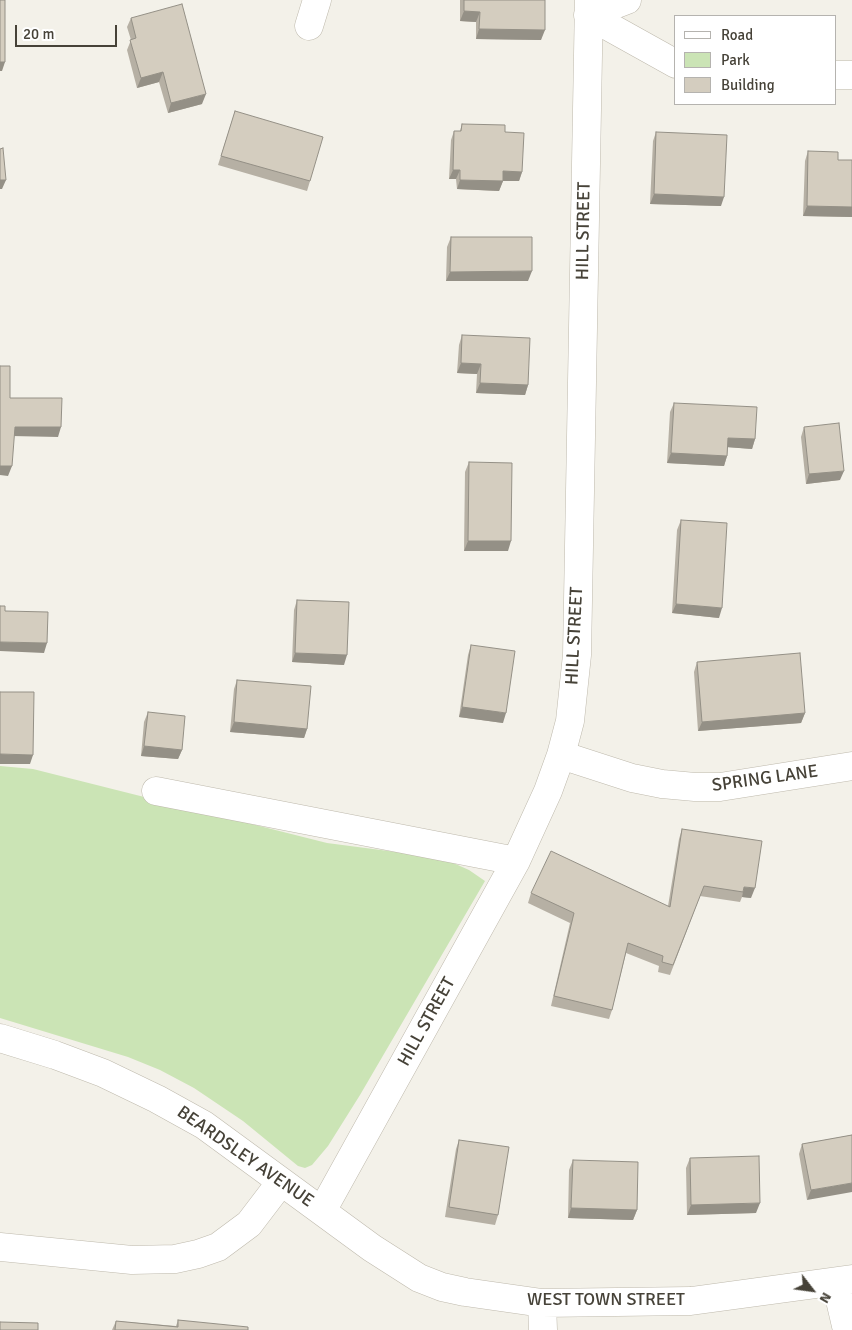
<!DOCTYPE html>
<style>
body{margin:0}
#map{position:relative;width:852px;height:1330px;overflow:hidden;background:#f3f1e9;font-family:Signika,sans-serif}
canvas{display:block}
.legend{position:absolute;left:674px;top:15px;width:162px;height:90px;box-sizing:border-box;background:#fff;border:1px solid #b5b3af;margin:0;padding:6px 9px;list-style:none;font-size:15px;color:#464238}
.legend li{display:flex;align-items:center;gap:10px;height:25px}
.legend b{width:25px;border:1px solid #b5b3af}
.north{position:absolute;left:787px;top:1265px;width:50px;height:50px;-webkit-text-stroke:4px #fff;paint-order:stroke;rotate:120deg;font-size:14px;font-weight:700;line-height:20px;text-align:center;color:#464238}
.north::after{content:'';display:block;margin:auto;width:18px;height:22px;background:#464238;clip-path:polygon(50% 0,100% 100%,50% 72%,0 100%)}
.scale{position:absolute;left:15px;top:25px;width:102px;height:22px;box-sizing:border-box;border:2px solid #464238;border-top:0;padding-left:6px;font-size:15px;line-height:18px;white-space:nowrap;color:#464238;-webkit-text-stroke:4px #fff;paint-order:stroke}
</style>
<div id="map">
<canvas width="852" height="1330"></canvas>
<ul class="legend">
<li><b style="height:6px;background:#fff"></b>Road</li>
<li><b style="height:14px;background:#cbe4b5"></b>Park</li>
<li><b style="height:14px;background:#d4cdbf"></b>Building</li>
</ul>
<div class="north">N</div>
<div class="scale">20 m</div>
</div>
<script>
const g = document.querySelector('canvas').getContext('2d');
g.lineJoin = 'round';
function paint(path, color) { g.fillStyle = color; g.fill(path, 'evenodd'); }
const toPath = rows => new Path2D(rows.map(r => 'M' + r).join(''));
function stroke(path, color, width, dash) { g.strokeStyle = color; g.lineWidth = width; g.lineCap = dash ? 'butt' : 'round'; g.setLineDash(dash || []); g.stroke(path); }
function drawText(font, color, halo, rows, align = 'center') {
  g.font = font + ' Signika,sans-serif'; g.lineWidth = 4; g.setLineDash([]); g.textBaseline = 'middle'; g.strokeStyle = halo; g.fillStyle = color; for (const [text, x, y, turn = 0] of rows) {
    g.save(); g.translate(x, y); g.rotate((+turn || 0) * Math.PI / 180); g.textAlign = isNaN(turn) ? turn : align; if (halo) g.strokeText(text, 0, 0); g.fillText(text, 0, 0); g.restore();
  }
}
const green = toPath([
 [0,766,33,769,327,843,442,858,469,870,485,881,360,1095,328,1146,312,1165,305,1168,298,1166,243,1121,194,1088,160,1070,128,1057,0,1018]
]);
const minor = toPath([
 [627,0,588,15,676,64],
 [309,26,317,0],
 [836,75,852,75],
 [561,755,632,778,662,784,695,787,720,787,852,766],
 [156,791,516,861],
 [0,1038,55,1055,103,1073,157,1099,204,1125,372,1248,419,1278,442,1287,465,1292,542,1303,691,1301,852,1279],
 [322,1211,516,861,548,791,561,755,570,721,577,655,589,0],
 [0,1247,132,1260,175,1259,198,1254,218,1247,249,1224,281,1182],
 [836,1283,847,1330],
 [542,1303,543,1330]
]);
const wall = toPath([
 [460,0,545,0,541,40,476,39,476,22,460,21],
 [131,18,202,104,168,113,159,82,137,88,127,50,131,40,127,27],
 [235,111,310,181,307,191,218,165],
 [462,124,505,132,522,172,519,181,503,181,499,191,457,189,456,179,449,179,451,140,454,131,460,131],
 [656,132,721,206,650,204,653,141],
 [808,151,838,160,852,160,852,217,803,216,805,161],
 [451,237,528,281,446,281,447,247],
 [462,335,528,385,525,395,476,393,477,374,457,373,459,345],
 [674,403,755,439,752,449,728,447,727,456,724,466,667,463,670,412],
 [804,427,840,480,806,484,801,437],
 [469,462,508,551,464,551,465,472],
 [681,520,719,618,672,613,677,530],
 [297,600,344,665,292,662,294,610],
 [471,645,503,723,459,717,468,655],
 [697,662,805,713,801,723,698,731,694,672],
 [237,680,307,729,304,738,230,732,234,689],
 [148,712,182,750,178,759,141,756,144,722],
 [682,829,751,898,742,897,740,902,700,896,670,975,658,972,659,966,626,953,612,1010,609,1019,551,1006,570,923,528,903,531,893,668,906,679,839],
 [852,1135,807,1200,799,1154,802,1144],
 [459,1140,498,1215,495,1225,445,1217,456,1149],
 [690,1158,756,1213,687,1215,686,1168],
 [573,1160,637,1210,633,1220,568,1218,569,1170],
 [178,1320,248,1330,112,1330,116,1321,176,1326]
]);
const shadedWall = toPath([
 [464,11,480,12,476,22,460,21],
 [479,29,545,30,541,40,476,39],
 [0,62,5,62,2,71,0,71],
 [163,72,159,82,137,88,141,78],
 [206,94,202,104,168,113,171,103],
 [453,170,460,170,456,179,449,179],
 [503,171,522,172,519,181,499,181],
 [0,180,6,180,2,189,0,189],
 [460,180,503,181,499,191,457,189],
 [654,194,724,197,721,206,650,204],
 [807,206,852,207,852,217,803,216],
 [532,271,528,281,446,281,450,272],
 [461,363,481,364,477,374,457,373],
 [480,383,528,385,525,395,476,393],
 [15,427,61,427,58,437,12,436],
 [728,438,755,439,752,449,725,447],
 [671,453,727,456,724,466,667,463],
 [0,466,12,466,8,476,0,475],
 [844,471,840,480,806,484,809,474],
 [468,541,511,541,508,551,464,551],
 [676,604,722,608,719,618,672,613],
 [0,642,47,643,44,653,0,651],
 [295,653,347,655,344,665,292,662],
 [462,707,506,713,503,723,459,717],
 [805,713,801,723,698,731,702,722],
 [234,722,307,729,304,738,230,732],
 [144,746,182,750,178,759,141,756],
 [0,754,33,755,30,764,0,764],
 [744,887,755,888,751,898,742,897],
 [852,1183,852,1192,807,1200,811,1190],
 [760,1203,756,1213,687,1215,691,1205],
 [571,1208,637,1210,633,1220,568,1218]
]);
const building = toPath([
 [0,0,5,0,5,62,0,62,0,0],
 [464,0,545,0,545,30,479,29,480,12,464,11,464,0],
 [182,4,206,94,171,103,163,72,141,78,130,40,136,38,131,18,182,4],
 [235,111,323,137,310,181,221,156,235,111],
 [462,124,505,125,505,132,524,133,522,172,503,171,503,181,460,180,460,170,453,170,454,131,461,131,462,124],
 [656,132,727,135,724,197,654,194,656,132],
 [3,148,6,180,0,180,0,149,3,148],
 [808,151,838,152,838,160,852,160,852,207,807,206,808,151],
 [451,237,532,237,532,271,450,272,451,237],
 [462,335,530,338,528,385,480,383,481,364,461,363,462,335],
 [0,366,10,366,10,398,62,398,61,427,15,427,12,466,0,466,0,366],
 [674,403,757,407,755,439,728,438,727,456,671,453,674,403],
 [839,423,844,471,809,474,804,427,839,423],
 [469,462,512,463,511,541,468,541,469,462],
 [681,520,727,523,722,608,676,604,681,520],
 [297,600,349,602,347,655,295,653,297,600],
 [0,606,5,606,5,611,48,612,47,643,0,642,0,606],
 [471,645,515,651,506,713,462,707,471,645],
 [800,653,805,713,702,722,697,662,800,653],
 [237,680,311,686,307,729,234,722,237,680],
 [0,692,34,692,33,755,0,754,0,692],
 [148,712,185,716,182,750,144,746,148,712],
 [682,829,762,841,755,888,744,887,743,892,704,886,673,965,662,962,663,956,628,943,612,1010,554,996,574,913,531,893,551,851,670,907,682,829],
 [852,1135,852,1183,811,1190,802,1144,852,1135],
 [459,1140,509,1147,498,1215,449,1207,459,1140],
 [759,1156,760,1203,691,1205,690,1158,759,1156],
 [573,1160,638,1162,637,1210,571,1208,573,1160],
 [178,1320,248,1327,248,1330,115,1330,116,1321,178,1327,178,1320],
 [0,1322,38,1323,38,1330,0,1330,0,1322]
]);
const streetNames = [
 ["HILL STREET",584,231,-89],
 ["HILL STREET",575,636,-87],
 ["SPRING LANE",765,779,-8],
 ["HILL STREET",427,1022,-61],
 ["BEARDSLEY AVENUE",245,1157,35],
 ["WEST TOWN STREET",606,1300]
];
paint(green, '#cbe4b5');
stroke(minor, '#beb9ac', 29);
stroke(minor, '#fff', 28);
paint(wall, '#b6b0a4');
paint(shadedWall, '#949086');
paint(building, '#d4cdbf');
stroke(building, '#949086', 1);
drawText('18px', '#464238', '#fff', streetNames);
</script>
